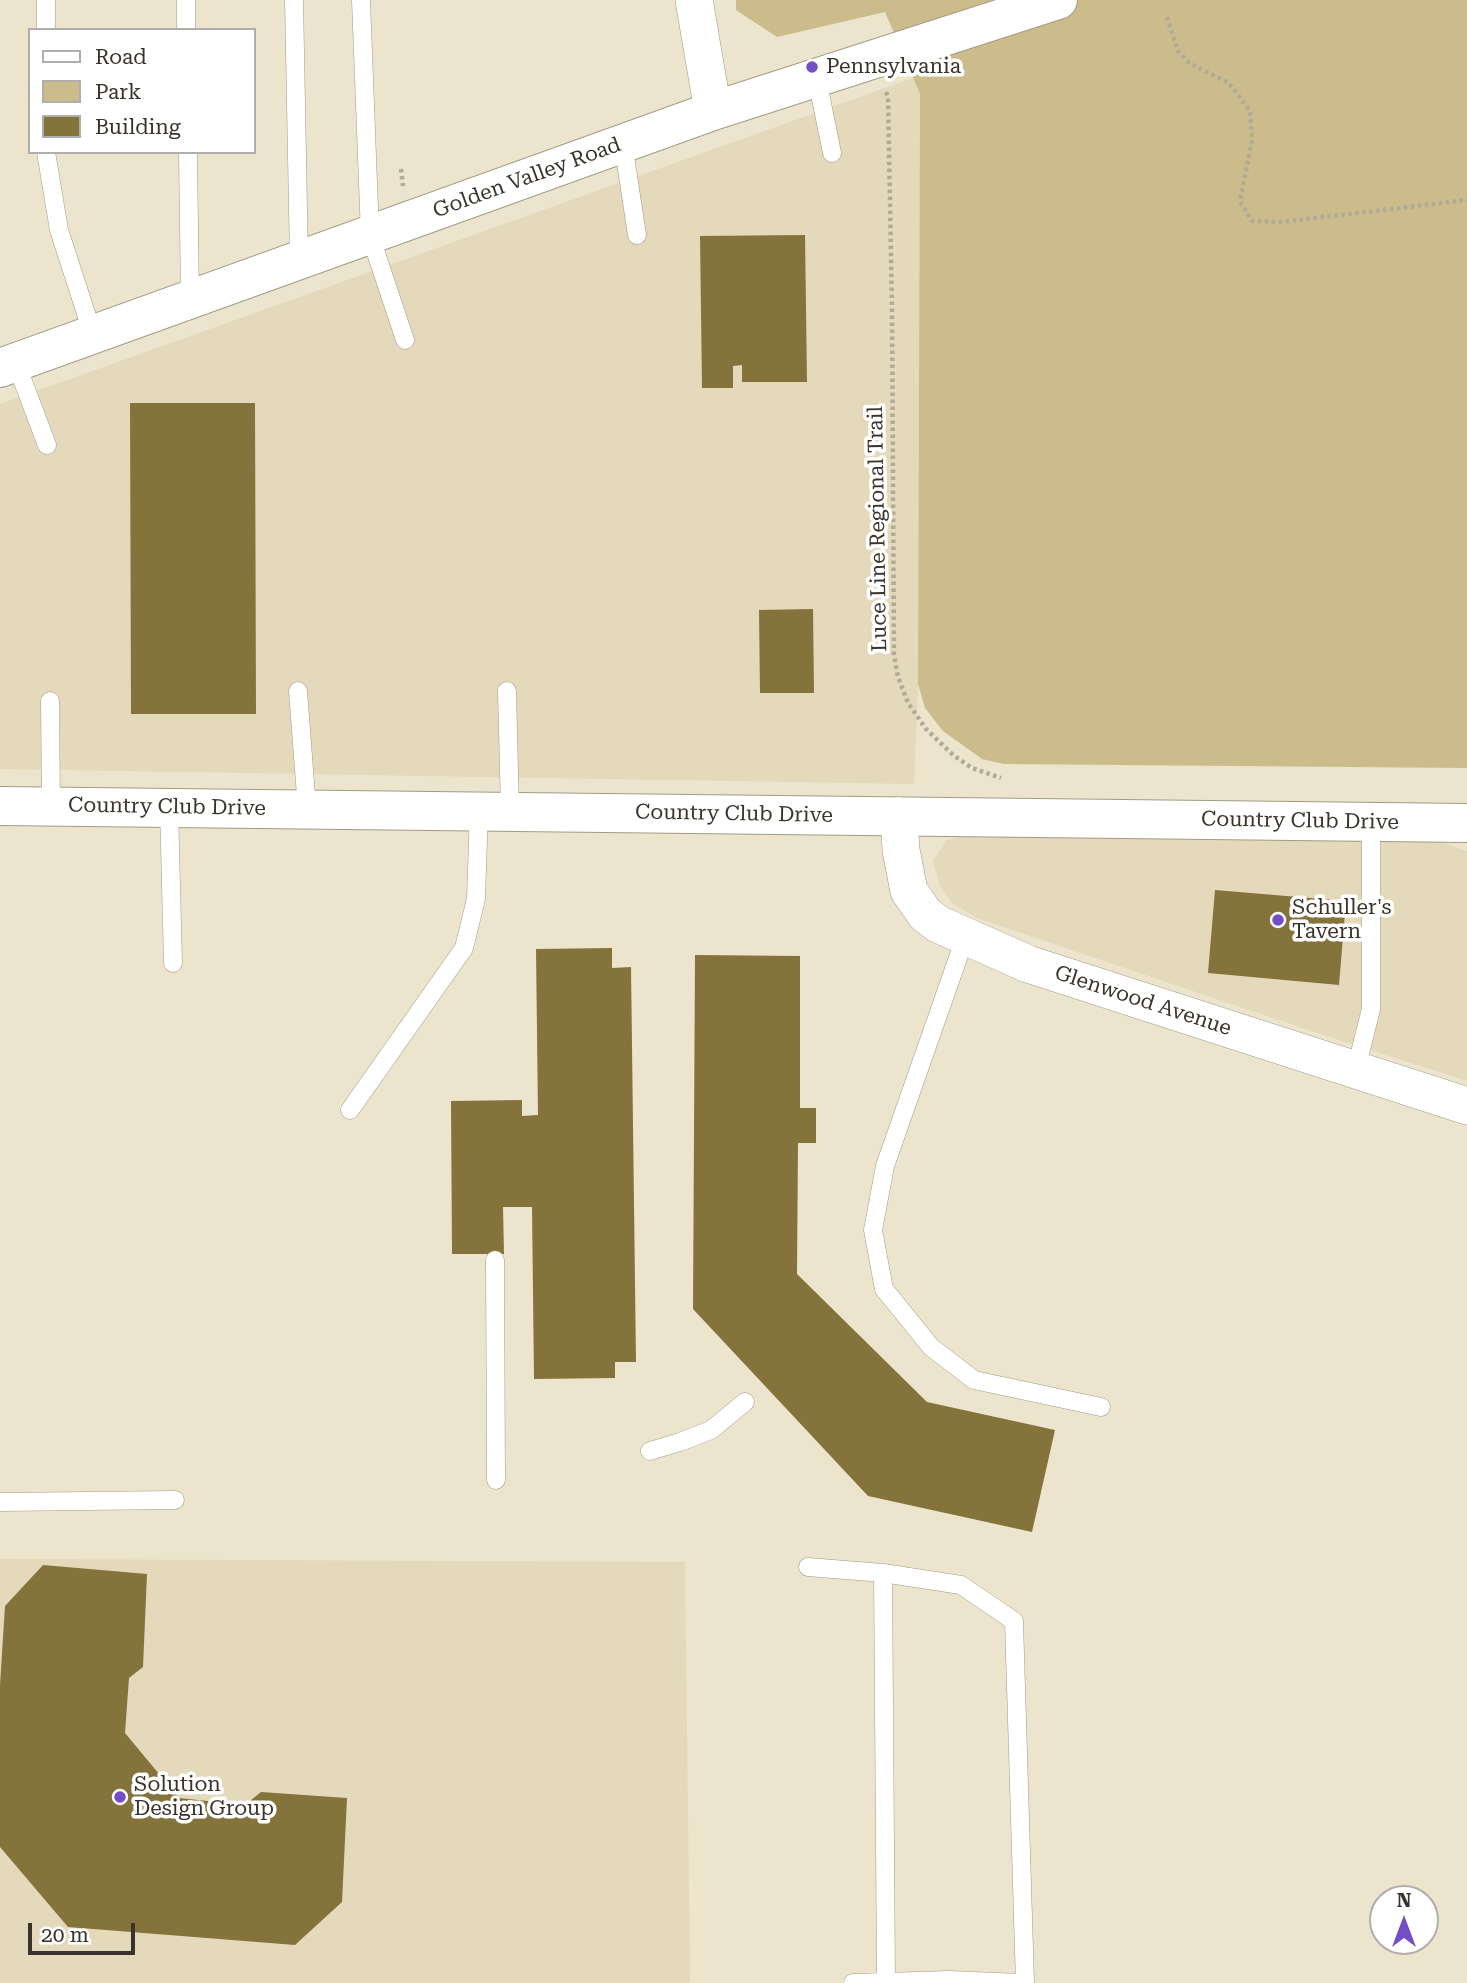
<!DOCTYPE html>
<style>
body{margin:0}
#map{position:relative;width:1467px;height:1983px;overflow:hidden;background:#ece4cc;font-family:"Roboto Serif",serif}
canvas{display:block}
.legend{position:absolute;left:28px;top:28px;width:228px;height:126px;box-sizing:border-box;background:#fff;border:2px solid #afaeaa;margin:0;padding:9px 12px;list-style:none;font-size:21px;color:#38342b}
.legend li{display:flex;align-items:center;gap:14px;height:35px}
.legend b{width:35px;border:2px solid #afaeaa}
.north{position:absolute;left:1369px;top:1885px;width:70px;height:70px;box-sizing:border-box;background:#fff;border:2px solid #afaeaa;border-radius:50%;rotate:0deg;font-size:19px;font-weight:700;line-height:28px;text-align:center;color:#38342b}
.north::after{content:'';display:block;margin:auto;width:24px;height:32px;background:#734ec7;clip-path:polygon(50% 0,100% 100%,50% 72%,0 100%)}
.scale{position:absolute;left:28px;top:1923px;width:107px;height:32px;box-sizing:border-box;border:4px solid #38342b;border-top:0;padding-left:9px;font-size:21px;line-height:24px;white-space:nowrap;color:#38342b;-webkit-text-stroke:5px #fff;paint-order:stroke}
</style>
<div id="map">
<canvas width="1467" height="1983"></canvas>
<ul class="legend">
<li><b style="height:9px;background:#fff"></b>Road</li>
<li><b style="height:19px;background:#ccbc8c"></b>Park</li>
<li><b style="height:19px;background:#85733c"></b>Building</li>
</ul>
<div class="north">N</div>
<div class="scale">20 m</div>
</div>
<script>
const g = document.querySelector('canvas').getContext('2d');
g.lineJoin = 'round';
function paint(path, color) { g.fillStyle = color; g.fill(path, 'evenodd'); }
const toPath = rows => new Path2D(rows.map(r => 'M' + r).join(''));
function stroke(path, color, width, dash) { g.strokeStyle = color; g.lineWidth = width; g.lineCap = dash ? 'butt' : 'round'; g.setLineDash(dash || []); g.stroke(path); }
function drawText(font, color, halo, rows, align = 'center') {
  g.font = font + ' "Roboto Serif",serif'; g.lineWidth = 7; g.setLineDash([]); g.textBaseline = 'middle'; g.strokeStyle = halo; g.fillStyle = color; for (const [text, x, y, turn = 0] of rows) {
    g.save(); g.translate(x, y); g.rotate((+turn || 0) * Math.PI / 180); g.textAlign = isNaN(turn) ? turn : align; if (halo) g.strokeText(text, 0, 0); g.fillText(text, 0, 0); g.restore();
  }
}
const built = toPath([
 [913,78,920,94,918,684,914,784,0,769,0,404],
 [966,835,1438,841,1467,851,1467,1081,1308,1030,977,918,952,903,939,884,933,860,947,840],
 [0,1559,685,1562,690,1983,0,1983]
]);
const green = toPath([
 [736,0,1467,0,1467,768,1004,764,982,759,943,731,925,708,918,684,920,94,885,12,777,37,736,10]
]);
const building = toPath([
 [805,235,807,382,742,382,742,365,733,366,733,388,702,388,700,236],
 [130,403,255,403,256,714,131,714],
 [813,609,814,693,760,693,759,610],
 [1215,890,1346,901,1339,985,1208,973],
 [612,948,612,968,631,967,636,1362,615,1362,615,1378,534,1379,532,1207,503,1207,504,1254,452,1254,451,1101,522,1100,522,1116,538,1115,536,949],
 [695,955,800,956,800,1108,816,1108,816,1143,798,1143,797,1274,927,1402,1055,1430,1032,1532,868,1496,693,1309],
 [43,1565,147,1574,143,1667,129,1678,125,1733,179,1798,245,1805,261,1792,347,1798,342,1902,295,1945,68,1927,0,1847,0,1685,5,1606]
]);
const path = toPath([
 [1167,17,1178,51,1189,63,1229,83,1250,111,1252,140,1240,201,1252,221,1281,222,1467,200],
 [886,92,888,97,892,307,894,655,898,677,908,703,926,729,953,755,972,768,1001,778],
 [401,169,403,186]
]);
const lane = toPath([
 [46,0,46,30],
 [186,0,186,30],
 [294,0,299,260],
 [361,0,370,235,405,340],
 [817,79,832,153],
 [623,143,637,235],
 [46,152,59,230,93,335],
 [188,152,190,300],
 [16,363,47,445],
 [298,691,307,809],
 [507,691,510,811],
 [50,701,51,806],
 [169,807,173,963],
 [965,938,885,1166,873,1230,884,1289,931,1347,974,1380,1101,1407],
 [1356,1069,1371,1009,1371,821],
 [350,1110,464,948,476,899,479,811],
 [495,1260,496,1480],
 [650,1451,680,1442,711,1430,745,1402],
 [0,1502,175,1500],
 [808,1567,883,1573,961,1585,1014,1621,1025,1983],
 [883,1573,886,1982],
 [853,1983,949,1980,1021,1983]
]);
const street = toPath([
 [694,0,713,111],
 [899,816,901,850,909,891,925,914,938,924,1028,964,1467,1106]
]);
const secondary = toPath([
 [0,368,713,111,1058,0],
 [0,806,1467,823]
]);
const markers = [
 [812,67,7,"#734ec7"],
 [1278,920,7,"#734ec7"],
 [120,1797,7,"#734ec7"]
];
const poiNames = [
 ["Pennsylvania",826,67],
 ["Schuller's",1292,908],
 ["Tavern",1292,932],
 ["Solution",134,1785],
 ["Design Group",134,1809]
];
const streetNames = [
 ["Golden Valley Road",527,178,-20],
 ["Luce Line Regional Trail",878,529,-91],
 ["Country Club Drive",167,807,1],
 ["Country Club Drive",734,814,1],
 ["Country Club Drive",1300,821,1],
 ["Glenwood Avenue",1143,1001,18]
];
paint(built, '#e4d9ba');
paint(green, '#ccbc8c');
paint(building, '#85733c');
stroke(lane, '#a29b84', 19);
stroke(street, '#a29b84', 38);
stroke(secondary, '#a29b84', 40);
stroke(path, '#b0aa97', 4.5, [3.5, 3.5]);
stroke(lane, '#fff', 18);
stroke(street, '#fff', 37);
stroke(secondary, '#fff', 38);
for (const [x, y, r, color] of markers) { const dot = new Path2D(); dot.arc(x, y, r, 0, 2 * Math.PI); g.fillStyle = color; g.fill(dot); stroke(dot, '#fff', 2.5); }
drawText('21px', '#38342b', '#fff', poiNames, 'left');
drawText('21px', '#38342b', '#fff', streetNames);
</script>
